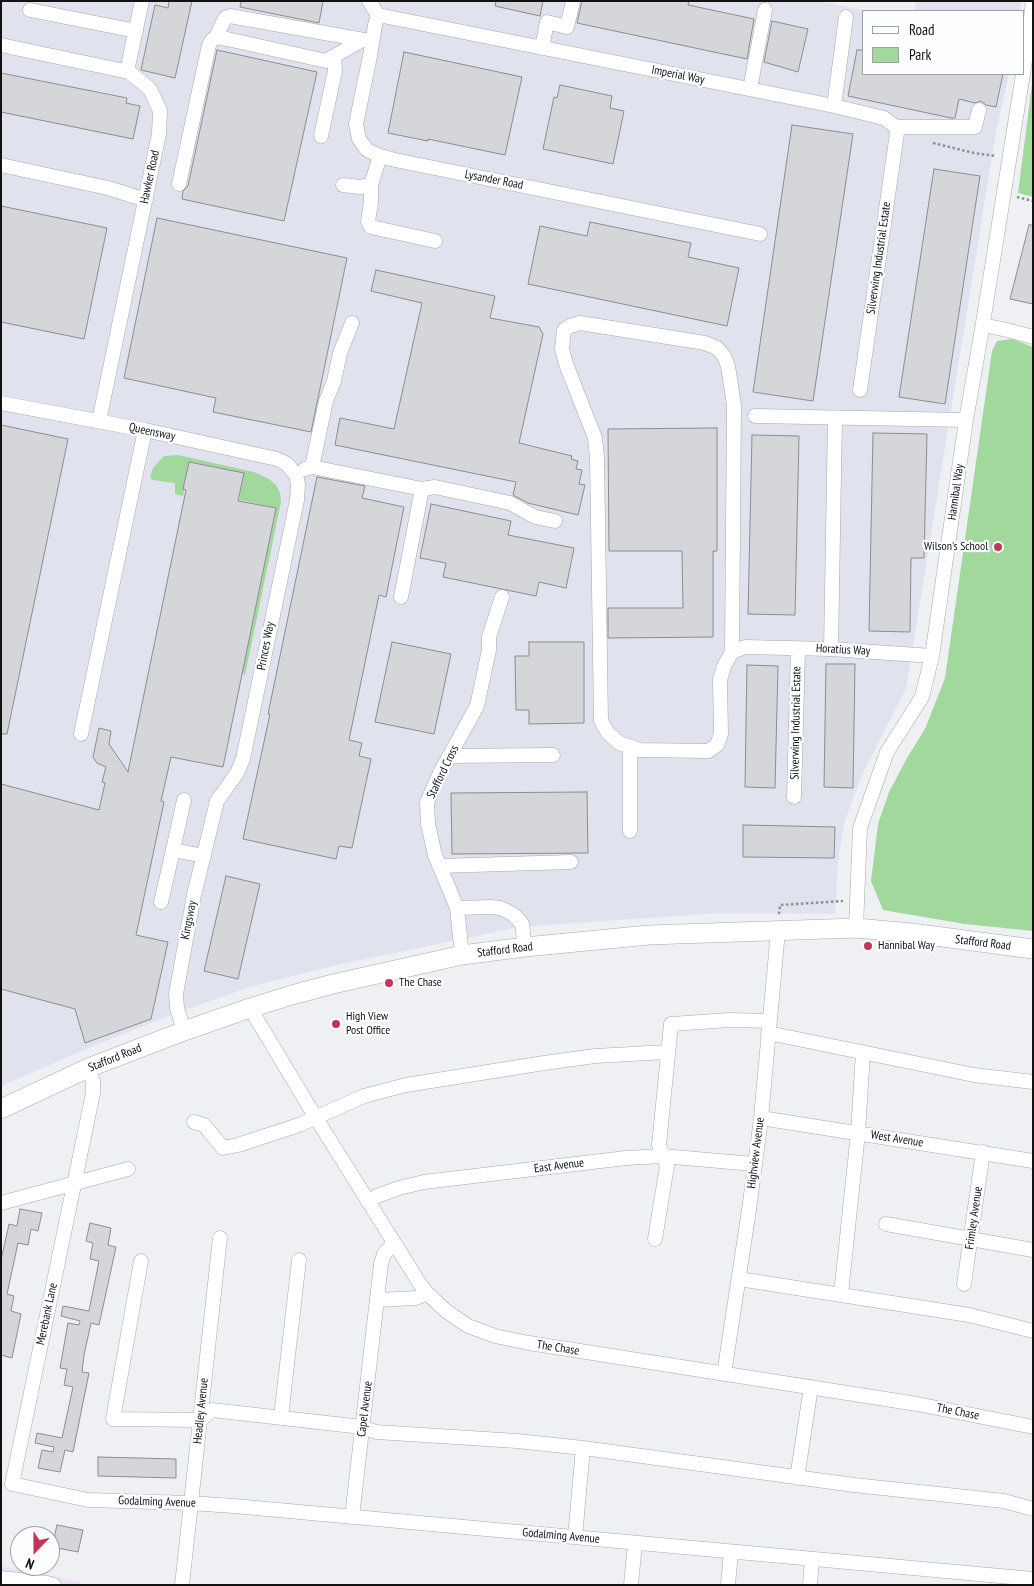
<!DOCTYPE html>
<style>
body{margin:0}
#map{position:relative;width:1034px;height:1586px;overflow:hidden;background:#eff0f4;font-family:"PT Sans Narrow",sans-serif}
canvas{display:block}
.frame{position:absolute;inset:0;border:2px solid #121213;pointer-events:none}
.legend{position:absolute;left:862px;top:10px;width:162px;height:65px;box-sizing:border-box;background:#fdfeff;border:1px solid #9fa0a1;margin:0;padding:6px 9px;list-style:none;font-size:15px;color:#121213}
.legend li{display:flex;align-items:center;gap:10px;height:25px}
.legend b{width:25px;border:1px solid #9fa0a1}
.north{position:absolute;left:10px;top:1526px;width:50px;height:50px;box-sizing:border-box;background:#fdfeff;border:1px solid #9fa0a1;border-radius:50%;rotate:202deg;font-size:14px;font-weight:700;line-height:20px;text-align:center;color:#121213}
.north::after{content:'';display:block;margin:auto;width:18px;height:22px;background:#c33458;clip-path:polygon(50% 0,100% 100%,50% 72%,0 100%)}
</style>
<div id="map">
<canvas width="1034" height="1586"></canvas>
<div class="frame"></div>
<ul class="legend">
<li><b style="height:6px;background:#fff"></b>Road</li>
<li><b style="height:14px;background:#a1d89c"></b>Park</li>
</ul>
<div class="north">N</div>
</div>
<script>
const g = document.querySelector('canvas').getContext('2d');
g.lineJoin = 'round';
function paint(path, color) { g.fillStyle = color; g.fill(path, 'evenodd'); }
const toPath = rows => new Path2D(rows.map(r => 'M' + r).join(''));
function stroke(path, color, width, dash) { g.strokeStyle = color; g.lineWidth = width; g.lineCap = dash ? 'butt' : 'round'; g.setLineDash(dash || []); g.stroke(path); }
function drawText(font, color, halo, rows, align = 'center') {
  g.font = font + ' "PT Sans Narrow",sans-serif'; g.lineWidth = 4.5; g.setLineDash([]); g.textBaseline = 'middle'; g.strokeStyle = halo; g.fillStyle = color; for (const [text, x, y, turn = 0] of rows) {
    g.save(); g.translate(x, y); g.rotate((+turn || 0) * Math.PI / 180); g.textAlign = isNaN(turn) ? turn : align; if (halo) g.strokeText(text, 0, 0); g.fillText(text, 0, 0); g.restore();
  }
}
const commercial = toPath([
 [1,1566,81,1582,81,1585,1,1585]
]);
const built = toPath([
 [1,1,819,1,868,11,863,11,863,74,1009,74,996,132,906,689,863,773,844,823,838,862,835,914,720,913,519,927,337,965,250,987,179,1012,93,1046,1,1086],
 [916,1,1022,1,1020,11,914,11]
]);
const green = toPath([
 [1033,76,1033,197,1018,193],
 [1012,339,1033,347,1033,931,965,924,883,910,871,881,878,824,889,792,907,758,925,729,945,678,992,351,997,341],
 [178,455,254,472,269,479,276,485,280,493,281,502,245,675,242,673,276,508,239,500,244,473,189,462,183,496,175,494,175,483,153,480,150,478,153,468,164,456]
]);
const building = toPath([
 [169,1,192,1,175,78,141,70,155,5,168,8,169,1],
 [241,1,323,1,319,23,240,7,241,1],
 [496,1,543,1,540,16,495,6,496,1],
 [582,1,689,1,688,5,754,19,747,59,577,23,582,1],
 [772,21,808,29,798,72,764,62,772,21],
 [217,50,317,72,284,221,182,199,183,191,188,186,217,50],
 [857,50,863,50,863,74,1003,74,996,107,986,105,981,101,975,103,959,99,955,118,951,118,848,96,857,50],
 [404,52,522,77,505,155,428,139,428,141,388,133,404,52],
 [1,73,127,98,126,103,140,106,133,139,1,112,1,73],
 [560,85,612,96,610,108,624,111,613,164,543,149,554,97,557,98,560,85],
 [792,125,853,134,813,401,753,392,792,125],
 [934,169,980,176,945,404,899,397,934,169],
 [1,206,107,228,84,339,1,322,1,206],
 [157,218,347,258,311,432,213,412,216,398,124,378,157,218],
 [590,222,691,243,688,257,739,268,727,326,528,284,540,226,587,236,590,222],
 [1029,225,1033,225,1033,304,1010,299,1029,225],
 [376,270,495,296,490,318,539,327,543,334,519,443,572,456,571,459,578,461,576,469,582,470,579,484,585,485,578,515,528,503,513,495,516,482,335,445,340,418,394,429,422,303,371,291,376,270],
 [1,425,68,439,7,734,1,734,1,425],
 [717,428,717,551,713,551,713,637,608,638,608,608,683,608,682,551,609,551,608,429,717,428],
 [873,433,927,434,924,558,911,558,910,632,869,631,873,433],
 [752,435,799,436,795,615,748,614,752,435],
 [189,462,244,473,238,501,276,508,223,767,171,757,161,801,164,802,136,935,168,942,151,1019,85,1043,75,1009,1,989,1,784,99,810,105,783,102,782,106,767,97,763,93,757,99,728,111,731,109,744,128,772,186,490,183,489,189,462],
 [317,477,365,486,362,498,404,507,386,597,379,595,349,740,362,743,359,756,371,759,352,848,339,846,336,859,243,839,270,714,268,714,317,477],
 [431,504,511,521,508,535,574,548,566,588,539,582,536,596,443,577,446,563,420,558,431,504],
 [392,642,451,654,434,734,375,722,392,642],
 [529,642,584,642,584,723,529,724,529,710,516,710,515,656,529,656,529,642],
 [826,664,855,664,853,788,824,787,826,664],
 [747,665,778,666,775,788,745,787,747,665],
 [587,792,588,853,452,854,451,793,587,792],
 [743,825,835,827,834,858,743,857,743,825],
 [226,876,260,884,238,979,204,971,226,876],
 [20,1209,42,1213,38,1231,31,1229,28,1245,18,1243,7,1294,14,1296,11,1311,21,1314,12,1358,1,1355,1,1260,9,1224,17,1226,20,1209],
 [90,1223,111,1228,108,1245,116,1247,99,1325,91,1323,84,1355,82,1372,89,1373,73,1452,65,1450,60,1472,38,1468,42,1450,53,1452,54,1447,35,1443,37,1433,62,1438,73,1387,64,1385,67,1369,60,1368,68,1323,79,1325,80,1321,61,1316,63,1306,89,1311,99,1261,90,1259,93,1243,86,1241,90,1223],
 [98,1457,176,1459,176,1478,98,1476,98,1457],
 [57,1525,83,1530,78,1552,52,1547,57,1525]
]);
const path = toPath([
 [933,143,974,153,996,156],
 [1017,197,1033,201],
 [779,914,780,905,843,901]
]);
const minor = toPath([
 [369,1,378,15,834,106,884,118,896,127,975,127,979,110],
 [30,10,136,31],
 [378,15,375,25,370,56,356,124,359,139,367,150,380,156,395,160,760,234],
 [216,37,225,18,230,16,364,40],
 [1,45,129,72,150,89,160,111,159,134,99,421],
 [542,48,547,22,567,27,573,1],
 [127,71,142,1],
 [1023,74,1029,34,1033,1],
 [750,89,765,10],
 [834,106,846,17],
 [321,136,335,71,334,56],
 [380,156,371,185,371,203,368,221,371,227,435,241],
 [1,165,108,188,146,200],
 [179,184,209,45,212,40,216,37,227,39,326,61,362,40],
 [343,185,360,187,371,185],
 [983,325,1007,330,1033,337],
 [860,390,897,133,896,127],
 [1,403,145,430,277,459,287,464,296,475,298,484,297,500,243,759,237,773,217,801,194,895,176,994,177,1008,184,1031],
 [755,416,966,420],
 [312,467,422,489,435,487,510,503,535,517,555,521],
 [305,469,312,467,326,401,334,381,340,353,352,323],
 [401,597,422,489],
 [831,649,835,418],
 [732,652,734,405,728,366,724,356,717,348,705,343,580,323,570,326,564,330,562,349,566,364,595,438,597,457,601,721,608,733,619,743,640,750,708,751,717,745,721,734,720,680,724,666,732,652,745,647,831,649,932,656],
 [81,734,145,430],
 [449,756,553,755],
 [794,797,798,649],
 [184,800,173,850,204,856],
 [630,831,630,748],
 [439,866,571,862],
 [161,902,173,850],
 [457,908,491,907,500,908,507,911,514,915,522,924,525,947],
 [856,928,860,828,887,752,922,697,932,656,966,420,981,335,1023,74],
 [462,955,457,908,435,855,428,824,427,802,440,773,477,706,489,650,489,637,502,597],
 [250,1008,316,1118,420,1284,427,1293,446,1311,468,1326,495,1336,529,1343,917,1404,1033,1427],
 [768,1033,974,1075,1033,1082],
 [88,1068,93,1081,93,1093,12,1484,88,1500,190,1503,234,1506,1033,1579],
 [761,1118,1033,1161],
 [194,1122,204,1125,223,1148,238,1145,299,1125,364,1096,406,1085,544,1063,595,1056,667,1052],
 [368,1202,377,1196,399,1188,424,1182,626,1158,662,1156,754,1164],
 [1,1203,128,1169],
 [886,1224,1033,1250],
 [655,1239,667,1166,659,1145,671,1024,730,1020,769,1021],
 [141,1261,113,1419,200,1420,212,1410,362,1427,376,1432,517,1441,583,1448,854,1485,1004,1501,1033,1509],
 [739,1279,969,1315,1033,1331],
 [964,1284,983,1152],
 [841,1294,858,1133,863,1052],
 [377,1300,416,1298,427,1293],
 [724,1374,749,1210,761,1118,778,931],
 [281,1417,299,1260],
 [797,1478,811,1387],
 [352,1517,381,1264,384,1254,394,1243],
 [575,1537,583,1448],
 [1,1578,47,1583,54,1585],
 [182,1585,220,1238],
 [631,1585,635,1543],
 [728,1585,731,1552],
 [810,1585,812,1559]
]);
const major = toPath([
 [1,1109,88,1068,184,1031,250,1008,292,995,333,984,462,955,525,947,649,935,856,928,912,933,1033,949]
]);
const markers = [
 [998,547,5,"#c33458"],
 [868,946,5,"#c33458"],
 [389,983,5,"#c33458"],
 [336,1024,5,"#c33458"]
];
const streetNames = [
 ["Imperial Way",678,75,11],
 ["Hawker Road",150,177,-78],
 ["Lysander Road",494,180,11],
 ["Silverwing Industrial Estate",879,258,-82],
 ["Queensway",152,432,12],
 ["Hannibal Way",956,492,-82],
 ["Princes Way",266,646,-79],
 ["Horatius Way",843,650,3],
 ["Silverwing Industrial Estate",796,723,-89],
 ["Stafford Cross",443,772,-64],
 ["Kingsway",189,920,-79],
 ["Stafford Road",983,943,7],
 ["Stafford Road",505,950,-7],
 ["Stafford Road",115,1058,-22],
 ["West Avenue",897,1139,9],
 ["Highview Avenue",756,1153,-83],
 ["East Avenue",559,1166,-7],
 ["Frimley Avenue",974,1218,-82],
 ["Merebank Lane",47,1314,-78],
 ["The Chase",558,1348,9],
 ["Capel Avenue",365,1409,-83],
 ["Headley Avenue",201,1411,-84],
 ["The Chase",958,1412,11],
 ["Godalming Avenue",157,1502,2],
 ["Godalming Avenue",561,1536,5]
];
const poiNames = [
 ["Wilson's School",988,547,"right"],
 ["Hannibal Way",878,946],
 ["The Chase",399,983],
 ["High View",346,1017],
 ["Post Office",346,1031]
];
paint(commercial, '#eee1f5');
paint(built, '#e0e3ee');
paint(green, '#a1d89c');
paint(building, '#d5d6da');
stroke(building, '#8c8d90', 1);
stroke(minor, '#a7a8ab', 15);
stroke(major, '#a7a8ab', 20);
stroke(path, '#8e8f92', 2.5, [2.5, 2.5]);
stroke(minor, '#fff', 14);
stroke(major, '#fff', 19);
for (const [x, y, r, color] of markers) { const dot = new Path2D(); dot.arc(x, y, r, 0, 2 * Math.PI); g.fillStyle = color; g.fill(dot); stroke(dot, '#fdfeff', 2); }
drawText('12px', '#121213', '#fdfeff', streetNames);
drawText('12px', '#121213', '#fdfeff', poiNames, 'left');
</script>
